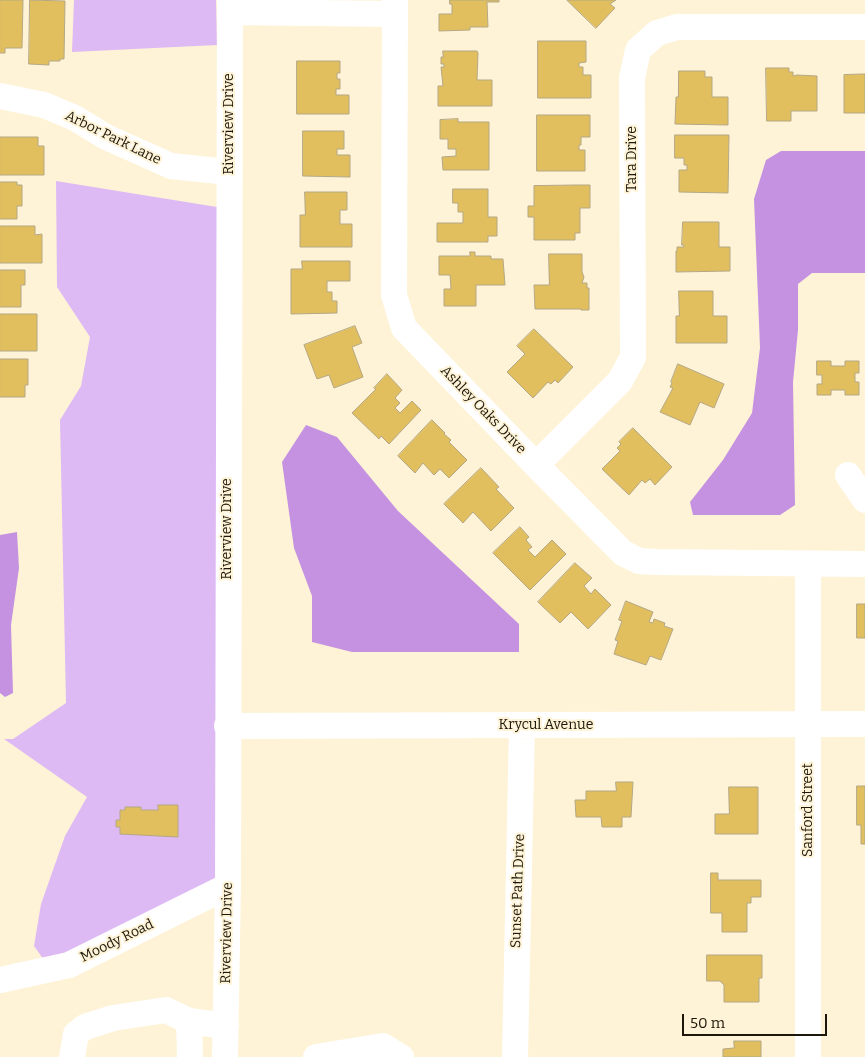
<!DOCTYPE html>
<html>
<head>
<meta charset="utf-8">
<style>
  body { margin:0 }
  #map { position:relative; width:865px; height:1057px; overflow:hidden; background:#fef3d6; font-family:Bitter,serif }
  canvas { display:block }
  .scale { position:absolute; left:682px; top:1014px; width:145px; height:22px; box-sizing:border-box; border:2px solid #1c170a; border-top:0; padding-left:6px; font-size:15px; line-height:18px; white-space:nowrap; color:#1c170a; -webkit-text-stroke:4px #fef3d6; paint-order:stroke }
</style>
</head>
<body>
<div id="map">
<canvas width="865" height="1057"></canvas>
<div class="scale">50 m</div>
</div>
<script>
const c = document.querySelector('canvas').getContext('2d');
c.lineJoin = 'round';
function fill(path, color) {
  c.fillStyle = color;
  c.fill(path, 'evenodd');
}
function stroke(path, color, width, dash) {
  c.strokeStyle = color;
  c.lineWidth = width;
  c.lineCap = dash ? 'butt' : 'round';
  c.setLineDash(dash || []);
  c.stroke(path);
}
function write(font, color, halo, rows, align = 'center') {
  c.font = font + ' Bitter,serif';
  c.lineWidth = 4;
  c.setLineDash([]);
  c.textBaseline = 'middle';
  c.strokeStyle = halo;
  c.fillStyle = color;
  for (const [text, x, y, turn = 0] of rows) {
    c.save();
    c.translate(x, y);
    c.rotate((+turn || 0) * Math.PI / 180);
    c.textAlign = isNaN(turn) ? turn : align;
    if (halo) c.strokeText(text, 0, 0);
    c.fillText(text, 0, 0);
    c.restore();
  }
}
fill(new Path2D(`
  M74,0H216L217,45L72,52Z
  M56,181L217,207L216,880L65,955L44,960L34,946L41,904L65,836L87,797L4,739H13L66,703L60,420L81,386L90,337L57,287Z`), '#debaf5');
fill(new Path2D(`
  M781,151H865V273H812L798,284V330L793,382L795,505L780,515H693L690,502L723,460L752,413L760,348L754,199L766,160Z
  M306,425L337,437L398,511L519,624V652H352L312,642V596L294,548L282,462Z
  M17,532L19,568L11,625L13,693L5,697L0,693V535Z`), '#c492e1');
const building = new Path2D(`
  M0,0H23L22,48H5V53H0Z
  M30,0L65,1L64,59H60V61H49V65L29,64Z
  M450,0H499V2H487L488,27H470V30L439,31V14H452V4H450Z
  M567,0H616L610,4L615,8L596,28Z
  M538,41H586V62L579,63V67H583V75H591V98H538Z
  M443,51H477L478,53L477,80H492V106H438V86H443L441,67H444V64H441V57H443Z
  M297,61H340V73H337V79H340V89H336V95H349V114H297Z
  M766,68H789V72H793V76L797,75L817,76V111H791V121H767Z
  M679,71H705V77H712V97H728V125L675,124L676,97H678Z
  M863,74H865V113H844V75Z
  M537,115H590V137H581V145H579V150H585V171H537Z
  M458,119V122H489V170H443L442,157L456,156V149H448V139H440V120Z
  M303,131H344V149H337V155H350V177L303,176Z
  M675,135H729L728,193L679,192V170H687V165H684V158H675Z
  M0,137H38V146H44V175H0Z
  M0,182H17V185H22V206H17V219H0Z
  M577,185H590V208H580V233H575V240H534V217H528V206H534V186Z
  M453,189H488V217H497V236H488V242H437V223H463V212H458V203H453Z
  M305,192H347V210H340V224H352V247H300V215H305Z
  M683,222H719V247H730V271L676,272V251H677V247H684V245H682Z
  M0,226H35V235L42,234V263H0Z
  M470,252H475V256H491V259H503L505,285H476V306H444V289H451L450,275H439V256H470Z
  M549,254H582V272L584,277L582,283H587V288H589V310H581V309H535L534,285H549Z
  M302,261H350V281H327V292H332V301H337V313L291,314V269H302Z
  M0,270H25V285H21V307H0Z
  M679,291H713V316H727V343H676V316H679Z
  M0,314H37V351H0Z
  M355,326L362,343L352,347L363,377L334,388L329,375L317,379L304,345Z
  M534,329L573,367L558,383L555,380L551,384L548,382L533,398L507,372L525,354L517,346Z
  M0,359H28V385H25V397H0Z
  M817,361H831V366H845V361H859V373H855V382H859V395H845V390H831V395H817V384H822V375H817Z
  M678,364L724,384L714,408L700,402L690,425L660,412L673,388L670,387L672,383L671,382Z
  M387,374L402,390L395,398L400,403L395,408L400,413L412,401L421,410L389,444L381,436L379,439L352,413L376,389L374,388Z
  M432,420L445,433L444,434L451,440L449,442L467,460L449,478L440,469L434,475L423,463L415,473L398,456Z
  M633,428L672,467L655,485L650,479L645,483L642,480L629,495L602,469L620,451L617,448L621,444L619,442Z
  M481,468L499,487L496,489L514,508L491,531L473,512L463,523L444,504Z
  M520,527L529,537L526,540L532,547L528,550L535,557L552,540L566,554L530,590L493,553Z
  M575,563L592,578L584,586L591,594L595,589L611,605L588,629L571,612L560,623L538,602Z
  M626,601L653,612L649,622L653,623L654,619L665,623L664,626L673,629L661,660L650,656L646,665L614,654L618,641L615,640L622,621L619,620Z
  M857,604H865V638H857Z
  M616,782H633L631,817H622V827H602L601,817H576L575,800H586V791H616Z
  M857,786H865V844H861V825H857Z
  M729,787H758V834H715V814H729Z
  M158,805H178V837L120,834V827H116V820H120V810H125V807H141V810H158Z
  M711,873H718V880H761V897H751V903H747V932H722V913H711Z
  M707,955H762V978H759V1002H724V985L720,981H707Z
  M734,1041H761V1057H723V1049L734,1048Z`);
fill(building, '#e2bf5e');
stroke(building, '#b4a785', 1);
stroke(new Path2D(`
  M395,0L394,295L404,328L536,465L623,553L639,561L655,562L865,564
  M230,12L395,14
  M0,96L44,105L75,118L106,137L171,166L228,172
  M536,465L620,381L633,357L632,78L638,50L657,33L677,27H865
  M848,475L865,500
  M808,564V1057
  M227,726L865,724
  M0,980L69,965L228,886
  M189,1021L190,1057
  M72,1057L76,1034L85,1027L113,1018L166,1010L189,1021L226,1026
  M225,1057L228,886L230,0
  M316,1057L383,1046L401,1057
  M515,1057L522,725`), '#fff', 26);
write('14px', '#1c170a', '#fef3d6', [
  ["Riverview Drive",229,124,-90],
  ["Arbor Park Lane",113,138,26],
  ["Tara Drive",632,159,-90],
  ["Ashley Oaks Drive",483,410,46],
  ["Riverview Drive",227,529,-90],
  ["Krycul Avenue",546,725],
  ["Sanford Street",808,810,-90],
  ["Sunset Path Drive",518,891,-88],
  ["Riverview Drive",227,933,-89],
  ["Moody Road",117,941,-26]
]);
</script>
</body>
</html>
